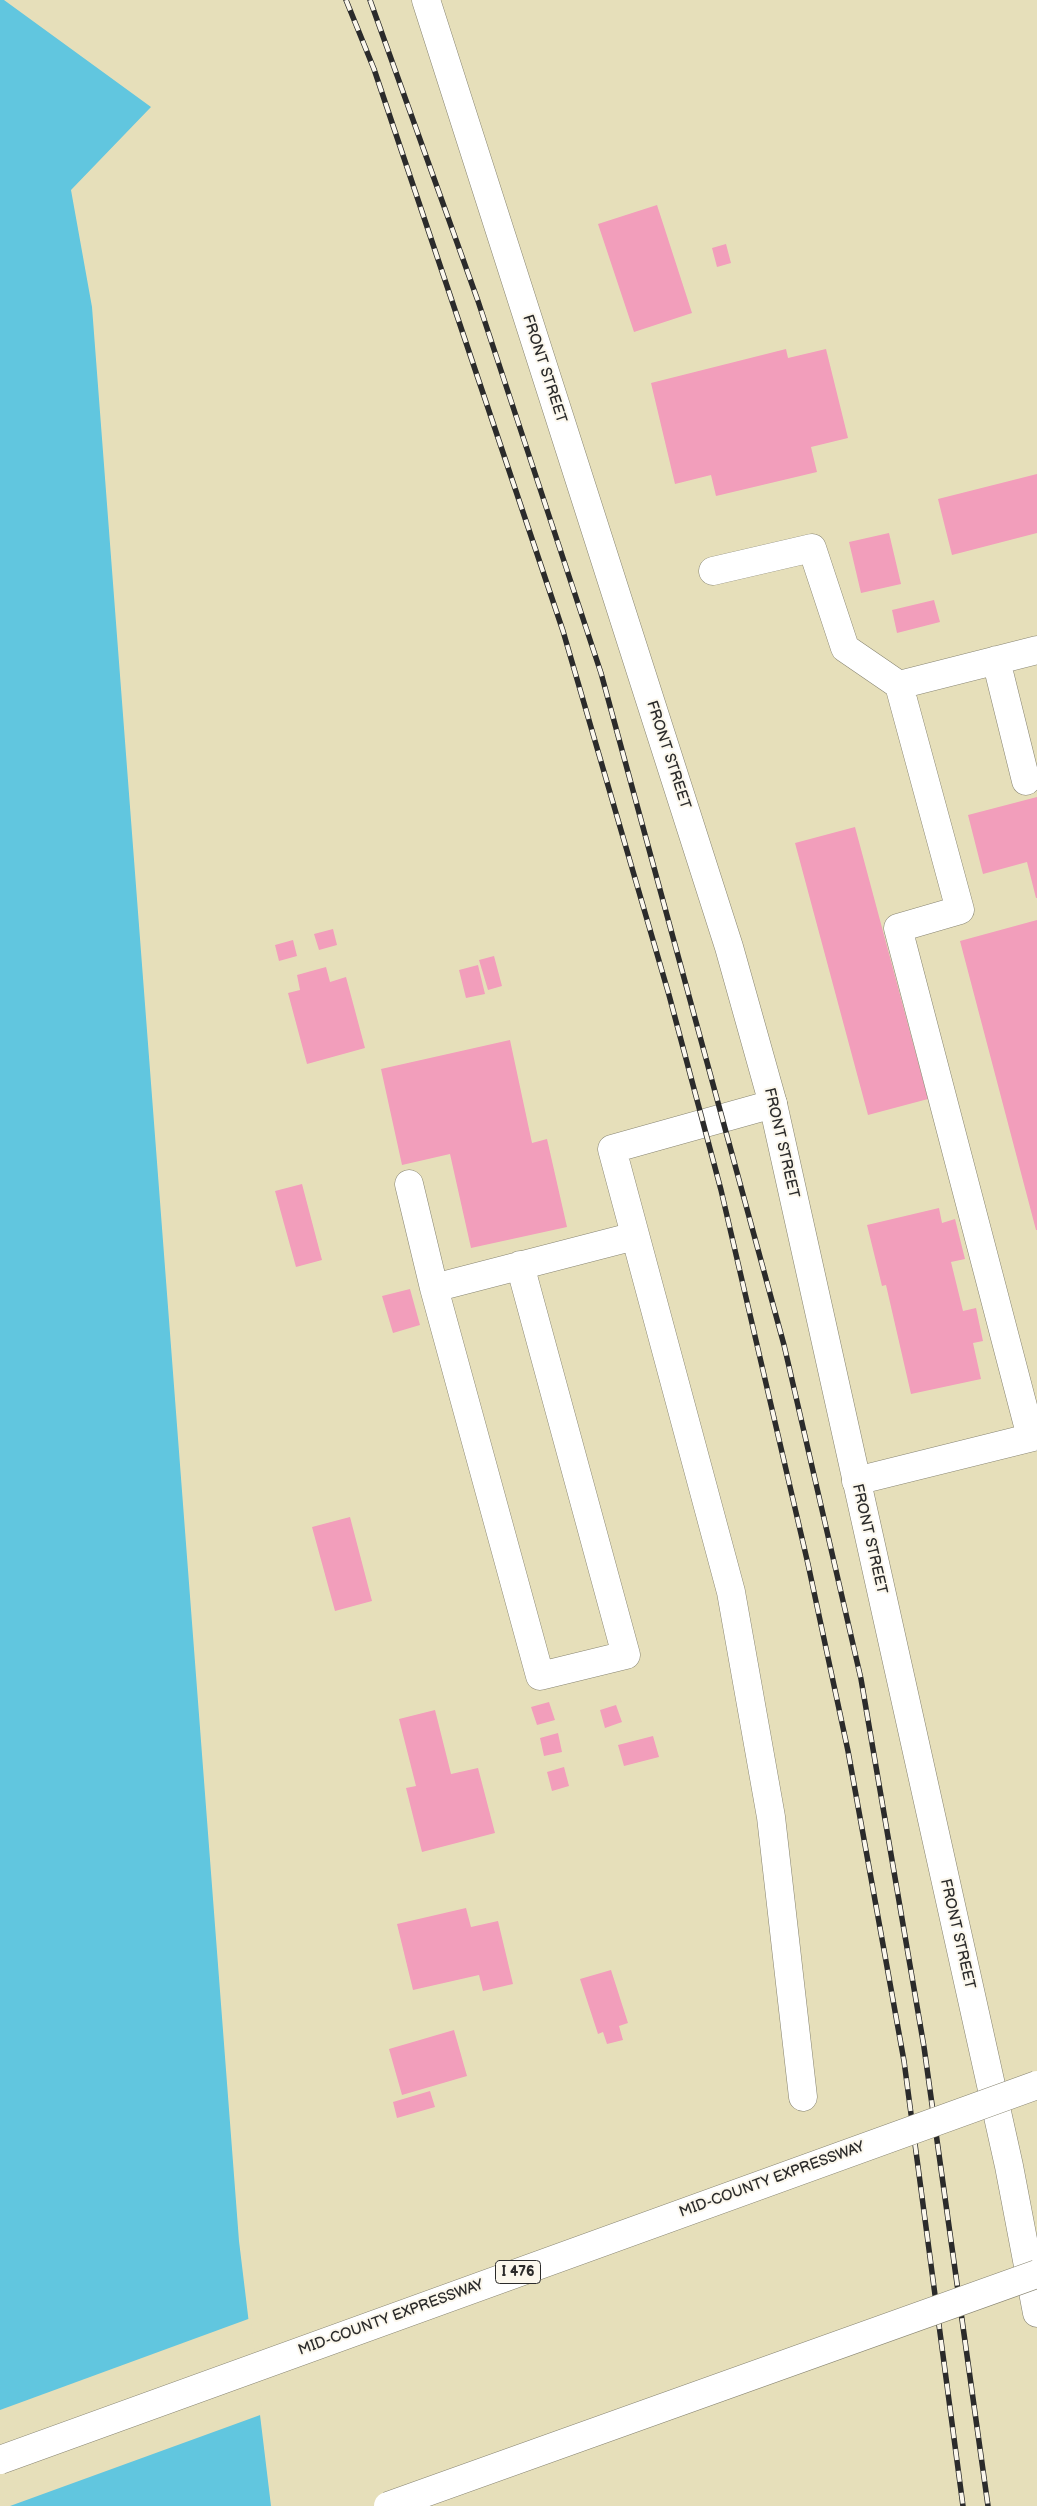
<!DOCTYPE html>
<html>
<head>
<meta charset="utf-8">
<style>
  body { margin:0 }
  canvas { display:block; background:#e6dfba }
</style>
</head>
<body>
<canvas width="1037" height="2506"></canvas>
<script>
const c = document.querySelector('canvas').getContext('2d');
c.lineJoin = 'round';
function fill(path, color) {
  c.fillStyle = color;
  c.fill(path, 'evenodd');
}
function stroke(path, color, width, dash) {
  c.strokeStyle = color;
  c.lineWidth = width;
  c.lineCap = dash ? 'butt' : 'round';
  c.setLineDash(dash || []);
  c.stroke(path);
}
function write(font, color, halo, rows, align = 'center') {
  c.font = font + ' "Balsamiq Sans",sans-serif';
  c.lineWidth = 4;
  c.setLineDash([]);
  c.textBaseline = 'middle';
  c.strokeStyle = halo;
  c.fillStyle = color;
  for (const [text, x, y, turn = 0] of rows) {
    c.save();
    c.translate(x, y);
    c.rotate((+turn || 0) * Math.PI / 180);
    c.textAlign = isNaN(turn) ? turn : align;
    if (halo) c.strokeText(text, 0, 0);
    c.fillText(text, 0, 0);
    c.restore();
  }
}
fill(new Path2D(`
  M0,0H4L151,107L71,190L92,307L239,2241L271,2506H0Z`), '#61c6df');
fill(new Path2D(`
  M251,2318L263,2414L10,2506H0V2410Z`), '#e6dfba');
fill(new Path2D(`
  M657,205L692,313L634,332L598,224Z
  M726,244L731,263L717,267L712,248Z
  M786,349L788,358L826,349L848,438L811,447L817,472L716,496L711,475L675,484L651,383Z
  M1037,474V533L952,555L938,499Z
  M889,533L901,584L861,593L849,542Z
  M934,600L940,622L897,633L892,610Z
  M1037,797V898H1036L1027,862L983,874L968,815Z
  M855,827L928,1099L868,1115L795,843Z
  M1037,920V1230H1036L960,941Z
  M333,929L337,945L319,950L314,934Z
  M293,940L297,956L279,961L275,945Z
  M494,956L502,986L488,990L479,960Z
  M478,965L485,994L466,998L459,970Z
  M326,967L330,982L346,977L365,1048L307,1064L288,993L300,990L297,975Z
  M510,1040L532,1143L547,1139L567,1227L471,1248L450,1154L402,1165L381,1069Z
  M302,1184L322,1260L296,1267L275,1191Z
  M939,1208L942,1223L955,1219L965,1259L951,1262L963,1311L976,1308L983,1341L973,1343L981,1379L911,1394L886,1285L882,1286L867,1225Z
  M410,1289L420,1325L393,1333L382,1296Z
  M350,1517L372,1601L335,1611L312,1527Z
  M549,1702L555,1720L537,1725L531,1707Z
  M616,1705L622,1722L605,1728L600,1710Z
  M435,1710L451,1774L478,1768L495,1833L422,1852L406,1788L416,1786L399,1719Z
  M558,1733L562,1752L544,1756L540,1738Z
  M653,1736L659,1757L624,1766L618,1745Z
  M564,1767L569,1786L552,1791L547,1772Z
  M466,1908L471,1927L498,1921L513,1984L483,1991L479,1975L413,1990L397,1924Z
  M611,1970L628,2023L619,2026L623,2040L607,2044L603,2032L598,2034L580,1979Z
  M454,2030L467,2076L402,2095L389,2049Z
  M430,2091L435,2107L397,2118L393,2102Z`), '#f29ebb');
const minor = new Path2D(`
  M713,571L812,548L845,648L899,685
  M996,660L1026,781
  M773,1104L612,1149L731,1592L771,1817L803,2097
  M409,1184L434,1288L635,1236
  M434,1288L540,1676L626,1655L520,1265
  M1031,1437L898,928L960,910L899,685L1037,650
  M856,1481L1037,1436`);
const major = new Path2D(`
  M426,0L729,947L773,1104L1009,2166L1037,2313`);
stroke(minor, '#888572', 29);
stroke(major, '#888572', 29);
stroke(minor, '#fff', 28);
stroke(major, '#fff', 28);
const rail = new Path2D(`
  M346,0L374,69L563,631L669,995L721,1190L808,1564L848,1751L871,1878L904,2061L963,2506
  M370,0L478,301L601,673L784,1345L861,1679L924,2047L988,2506`);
stroke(rail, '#2b2b2b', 5.5);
stroke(rail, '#fbf7ec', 4, [11]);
const highwayBridge = new Path2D(`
  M0,2460L1037,2085
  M388,2506L1037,2274`);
stroke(highwayBridge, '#888572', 29, []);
stroke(highwayBridge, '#fff', 28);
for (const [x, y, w] of [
  [518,2272,45]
]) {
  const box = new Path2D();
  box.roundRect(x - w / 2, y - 11.5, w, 23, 4);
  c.fillStyle = '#fbf7ec';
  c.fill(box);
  stroke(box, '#2b2b2b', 1);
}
write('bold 14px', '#2b2b2b', null, [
  ["I 476",518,2272]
]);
write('15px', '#2b2b2b', '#fbf7ec', [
  ["FRONT STREET",544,369,72],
  ["FRONT STREET",668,755,72],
  ["FRONT STREET",781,1143,77],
  ["FRONT STREET",869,1539,77],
  ["FRONT STREET",957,1934,77],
  ["MID-COUNTY EXPRESSWAY",772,2180,-20],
  ["MID-COUNTY EXPRESSWAY",391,2318,-20]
]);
</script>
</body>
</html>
